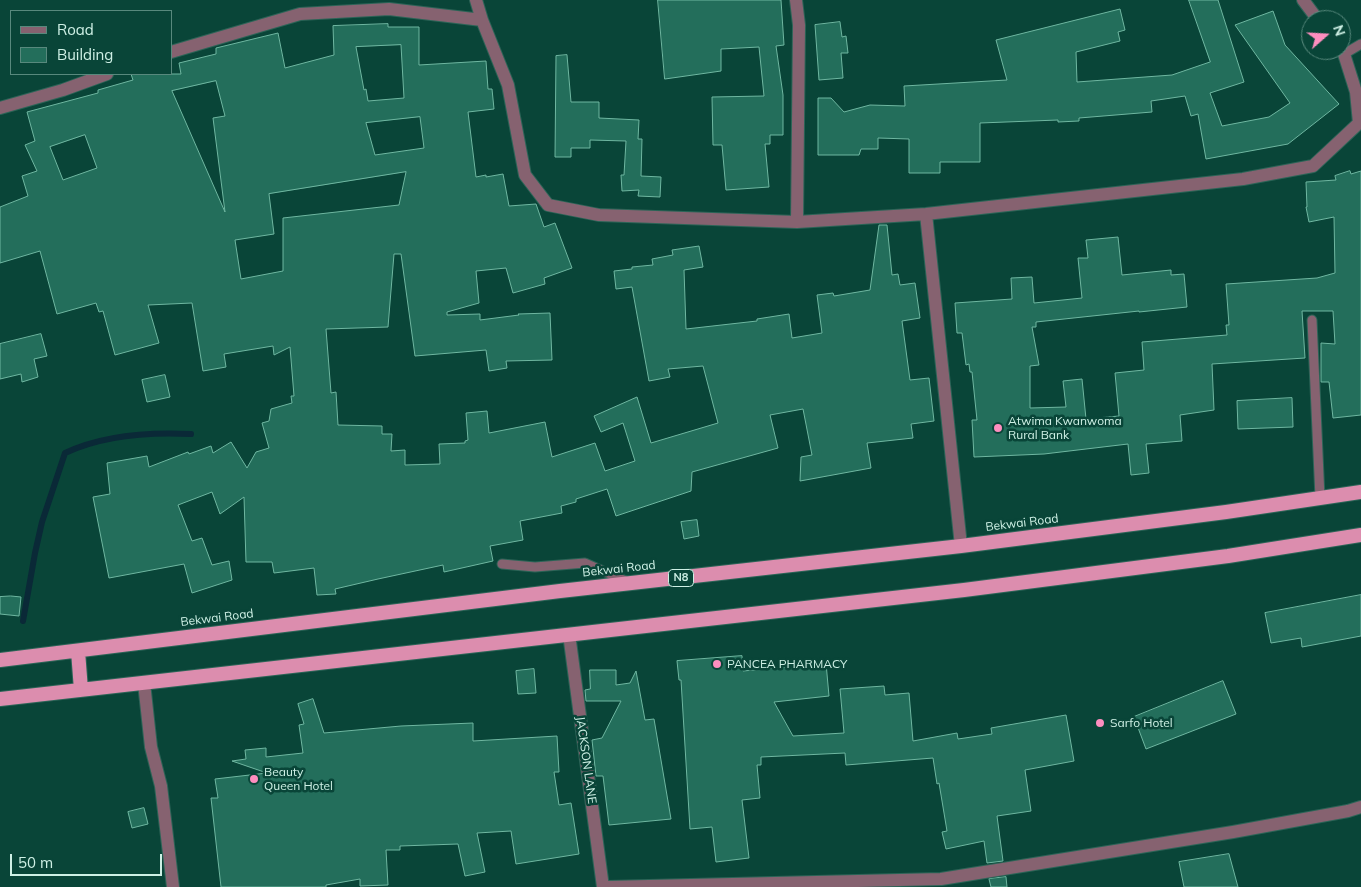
<!DOCTYPE html>
<html>
<head>
<meta charset="utf-8">
<style>
  body { margin:0 }
  #map { position:relative; width:1361px; height:887px; overflow:hidden; background:#094538; font-family:Mulish,sans-serif }
  canvas { display:block }
  .legend { position:absolute; left:10px; top:10px; width:162px; height:65px; box-sizing:border-box; background:#094538; border:1px solid #58897d; margin:0; padding:6px 9px; list-style:none; font-size:15px; color:#cef0e5 }
  .legend li { display:flex; align-items:center; gap:10px; height:25px }
  .legend b { width:25px; border:1px solid #58897d }
  .north { position:absolute; left:1301px; top:10px; width:50px; height:50px; box-sizing:border-box; background:#094538; border:1px solid #58897d; border-radius:50%; rotate:71deg; font-size:14px; font-weight:700; line-height:20px; text-align:center; color:#cef0e5 }
  .north::after { content:''; display:block; margin:auto; width:18px; height:22px; background:#fd8ebf; clip-path:polygon(50% 0,100% 100%,50% 72%,0 100%) }
  .scale { position:absolute; left:10px; top:854px; width:152px; height:22px; box-sizing:border-box; border:2px solid #cef0e5; border-top:0; padding-left:6px; font-size:15px; line-height:18px; white-space:nowrap; color:#cef0e5; -webkit-text-stroke:4px #094538; paint-order:stroke }
</style>
</head>
<body>
<div id="map">
<canvas width="1361" height="887"></canvas>
<ul class="legend">
<li><b style="height:6px;background:#866270"></b>Road</li>
<li><b style="height:14px;background:#236e5b"></b>Building</li>
</ul>
<div class="north">N</div>
<div class="scale">50 m</div>
</div>
<script>
const c = document.querySelector('canvas').getContext('2d');
c.lineJoin = 'round';
function stroke(path, color, width, dash) {
  c.strokeStyle = color;
  c.lineWidth = width;
  c.lineCap = dash ? 'butt' : 'round';
  c.setLineDash(dash || []);
  c.stroke(path);
}
function fill(path, color) {
  c.fillStyle = color;
  c.fill(path, 'evenodd');
}
function write(font, color, halo, rows, align = 'center') {
  c.font = font + ' Mulish,sans-serif';
  c.lineWidth = 5;
  c.setLineDash([]);
  c.textBaseline = 'middle';
  c.strokeStyle = halo;
  c.fillStyle = color;
  for (const [text, x, y, turn = 0] of rows) {
    c.save();
    c.translate(x, y);
    c.rotate((+turn || 0) * Math.PI / 180);
    c.textAlign = isNaN(turn) ? turn : align;
    if (halo) c.strokeText(text, 0, 0);
    c.fillText(text, 0, 0);
    c.restore();
  }
}
stroke(new Path2D(`
  M23,621L35,553L42,522L65,453C103,435 150,432 191,434`), '#0a2937', 6);
const building = new Path2D(`
  M658,0H781L784,45L776,46L783,95V135H770V144H765L769,187L726,190L722,145H713L712,97L764,96L759,47L721,49V71L665,79Z
  M1189,0H1218L1244,82L1210,93L1222,126L1269,117L1290,103L1235,25L1273,11L1285,45L1339,104L1288,144L1206,159L1198,114L1191,116L1185,96L1151,101L1152,112L1079,118V121L1058,122V120L980,123V162H940V173H909V139L878,138V149H861L859,155H818V98H831L844,112L870,105L905,106L904,86L1007,80L996,40L1120,9L1125,30L1118,32L1120,41L1076,52L1077,82L1172,75L1210,62Z
  M840,22L842,37L846,36L848,53H841L843,78L819,80L815,25Z
  M388,24V27H419V65L486,61L488,89H492L494,109L468,112L476,177L486,175V177L503,174L509,206L536,204L544,227L555,223L572,268L544,278L545,284L513,293L506,268L476,271L479,303L447,312V315L480,314V320L519,315L518,314L550,313L552,360L506,361L507,368L489,371L486,350L415,356L401,254H394L388,327L326,329L331,393L336,392L338,425L382,426V434H392L391,451L405,450V465L440,464L439,444L465,443V441L468,440L466,413L487,411L489,433L545,422L552,457L595,443L605,471L635,461L623,423L601,432L594,416L637,397L651,443L718,423L703,366L668,369L670,377L649,381L632,287L616,289L614,271L632,269V267L653,265L652,259L673,255L672,250L699,246L703,267L684,270L686,329L757,321V319L789,314L792,338L822,333L817,295L833,293L834,296L870,290L879,225H887L892,275L898,274L900,285L915,283L920,318L902,321L910,380L929,378L934,421L911,424L913,438L867,443L871,468L800,481L801,457L812,455L803,409L770,415L778,448L692,472L691,491L616,516L607,489L576,499V502L561,506L562,513L520,521L523,540L490,546L493,561L444,572L443,565L378,579L335,589L336,594L317,595L314,568L274,573L272,562H246L244,497L220,514L212,492L178,505L192,541L202,538L212,565L229,561L232,580L192,593L184,564L109,578L93,497L110,494L107,463L147,456L149,467L188,452L189,454L211,446L213,453L231,442L247,468L256,452L269,448L262,423L269,421L271,409L292,403L291,396H294L290,347L274,355L273,346L224,354L226,367L203,371L192,303L148,305L159,343L115,355L103,311L99,312L96,303L57,314L40,251L0,263V207L28,196L22,176L37,171L25,145L35,141L27,112L98,93V90L133,80L131,74H181L179,63L216,54V48L278,33L285,68L334,55L333,26ZM401,45L404,98L368,101L366,89L364,90L356,47ZM216,81L225,116L213,118L225,212L172,91ZM420,117L424,148L375,155L366,123ZM85,135L97,168L63,180L50,147ZM406,172L399,205L283,218V271L241,279L235,240L274,234L269,194Z
  M567,55L571,102H599V118L639,120L638,139H642L641,176L661,177L660,197L638,196L639,190L622,191L621,175H624L626,141L590,140V148H571V157H555L556,56Z
  M1350,171L1351,174L1361,171V415L1333,418L1329,382H1321V343L1335,344L1333,311H1302L1305,358L1212,364L1214,410L1180,415L1182,441L1146,444L1149,473L1131,475L1128,444L1044,454L974,457L972,420H977L972,372H970L969,364L966,365L962,333H957L955,303L1012,299L1011,278L1032,277L1034,303L1082,298L1078,258H1088L1086,240L1118,237L1122,275L1171,270V275L1184,274L1187,307L1139,312V311L1036,322V327H1032L1039,365L1030,366V408L1066,407L1063,381L1082,379L1086,419L1119,416L1115,373L1144,370L1142,342L1227,335L1226,325H1229L1226,284L1317,278L1335,273L1334,217L1309,222L1306,207H1307L1306,182L1336,180L1335,176Z
  M41,334L47,356L34,359L38,377L22,382L21,374L0,379V344Z
  M165,375L170,397L147,402L142,380Z
  M1292,398L1293,427L1238,429L1237,401Z
  M697,520L699,536L684,539L681,522Z
  M1361,595V636L1302,647L1301,638L1271,643L1265,613Z
  M11,596L21,597L19,616L0,614V597Z
  M742,656L743,671L826,663L829,696L774,702L793,736L844,733L840,689L884,686L885,695L909,693L913,741L957,733L958,739L992,734L991,728L1066,715L1074,761L1025,770L1031,811L997,816L1003,861L987,863L984,841L946,849L942,832L947,831L939,783L937,784L933,758L846,765L845,753L761,757V765H757L760,798L742,800L749,858L716,862L712,827L690,829L681,680H679L677,661Z
  M534,669L536,693L518,694L516,671Z
  M590,670H616V685L630,683L636,671L645,720L654,719L671,819L609,825L603,776H596L592,740L602,738L621,701H586L585,690L590,689Z
  M1223,681L1236,714L1146,749L1134,717Z
  M313,699L324,733L401,726L473,723V741L557,736L559,772H554L559,805L571,803L579,854L516,864L511,831L477,833L485,872L465,876L458,844L400,846V850H386L388,885L360,886V879L326,885V887H221L211,798H218L215,779L267,773L232,761L246,759L245,750L266,748V757L303,753L299,725L304,724L298,704Z
  M144,808L148,824L132,828L128,812Z
  M1229,854L1238,887H1184L1179,862Z
  M1006,877L1007,887H991L989,879Z`);
fill(building, '#236e5b');
stroke(building, '#6fb7a1', 1);
const service = new Path2D(`
  M1344,54L1361,44
  M1312,320L1320,498
  M502,564L535,567L585,563L628,582`);
const minor = new Path2D(`
  M476,0L482,20L508,85L525,175L548,205L599,215L797,222L926,214L1243,179L1313,166L1359,123L1356,92L1344,54L1341,49
  M796,0L799,25L797,222
  M1303,0L1318,20
  M171,52L300,14L389,9L482,20
  M0,108L63,90L107,74
  M926,214L961,546
  M569,634L603,887
  M144,683L151,747L161,786L173,887
  M607,887L941,879L1233,832L1348,811L1361,807`);
const trunk = new Path2D(`
  M78,651L81,690
  M0,660L560,591L961,546L1226,512L1361,492
  M0,699L964,590L1228,556L1361,535`);
stroke(service, '#2c6457', 11);
stroke(minor, '#2c6457', 14);
stroke(trunk, '#2c6457', 16);
stroke(service, '#866270', 9);
stroke(minor, '#866270', 12);
stroke(trunk, '#dc8dae', 14);
for (const [x, y, r, color] of [
  [998,428,5,"#fd8ebf"],
  [717,664,5,"#fd8ebf"],
  [1100,723,5,"#fd8ebf"],
  [254,779,5,"#fd8ebf"]
]) {
  const dot = new Path2D();
  dot.arc(x, y, r, 0, 2 * Math.PI);
  c.fillStyle = color;
  c.fill(dot);
  stroke(dot, '#094538', 2);
}
for (const [x, y, w] of [
  [681,578,25]
]) {
  const box = new Path2D();
  box.roundRect(x - w / 2, y - 8.5, w, 17, 4);
  c.fillStyle = '#094538';
  c.fill(box);
  stroke(box, '#cef0e5', 1);
}
write('bold 11px', '#cef0e5', null, [
  ["N8",681,578]
]);
write('12px', '#cef0e5', '#094538', [
  ["Atwima Kwanwoma",1008,421],
  ["Rural Bank",1008,435],
  ["PANCEA PHARMACY",727,664],
  ["Sarfo Hotel",1110,723],
  ["Beauty",264,772],
  ["Queen Hotel",264,786]
], 'left');
write('12px', '#cef0e5', '#094538', [
  ["Bekwai Road",1022,523,-7],
  ["Bekwai Road",619,569,-6],
  ["Bekwai Road",217,618,-7],
  ["JACKSON LANE",586,760,82]
]);
</script>
</body>
</html>
